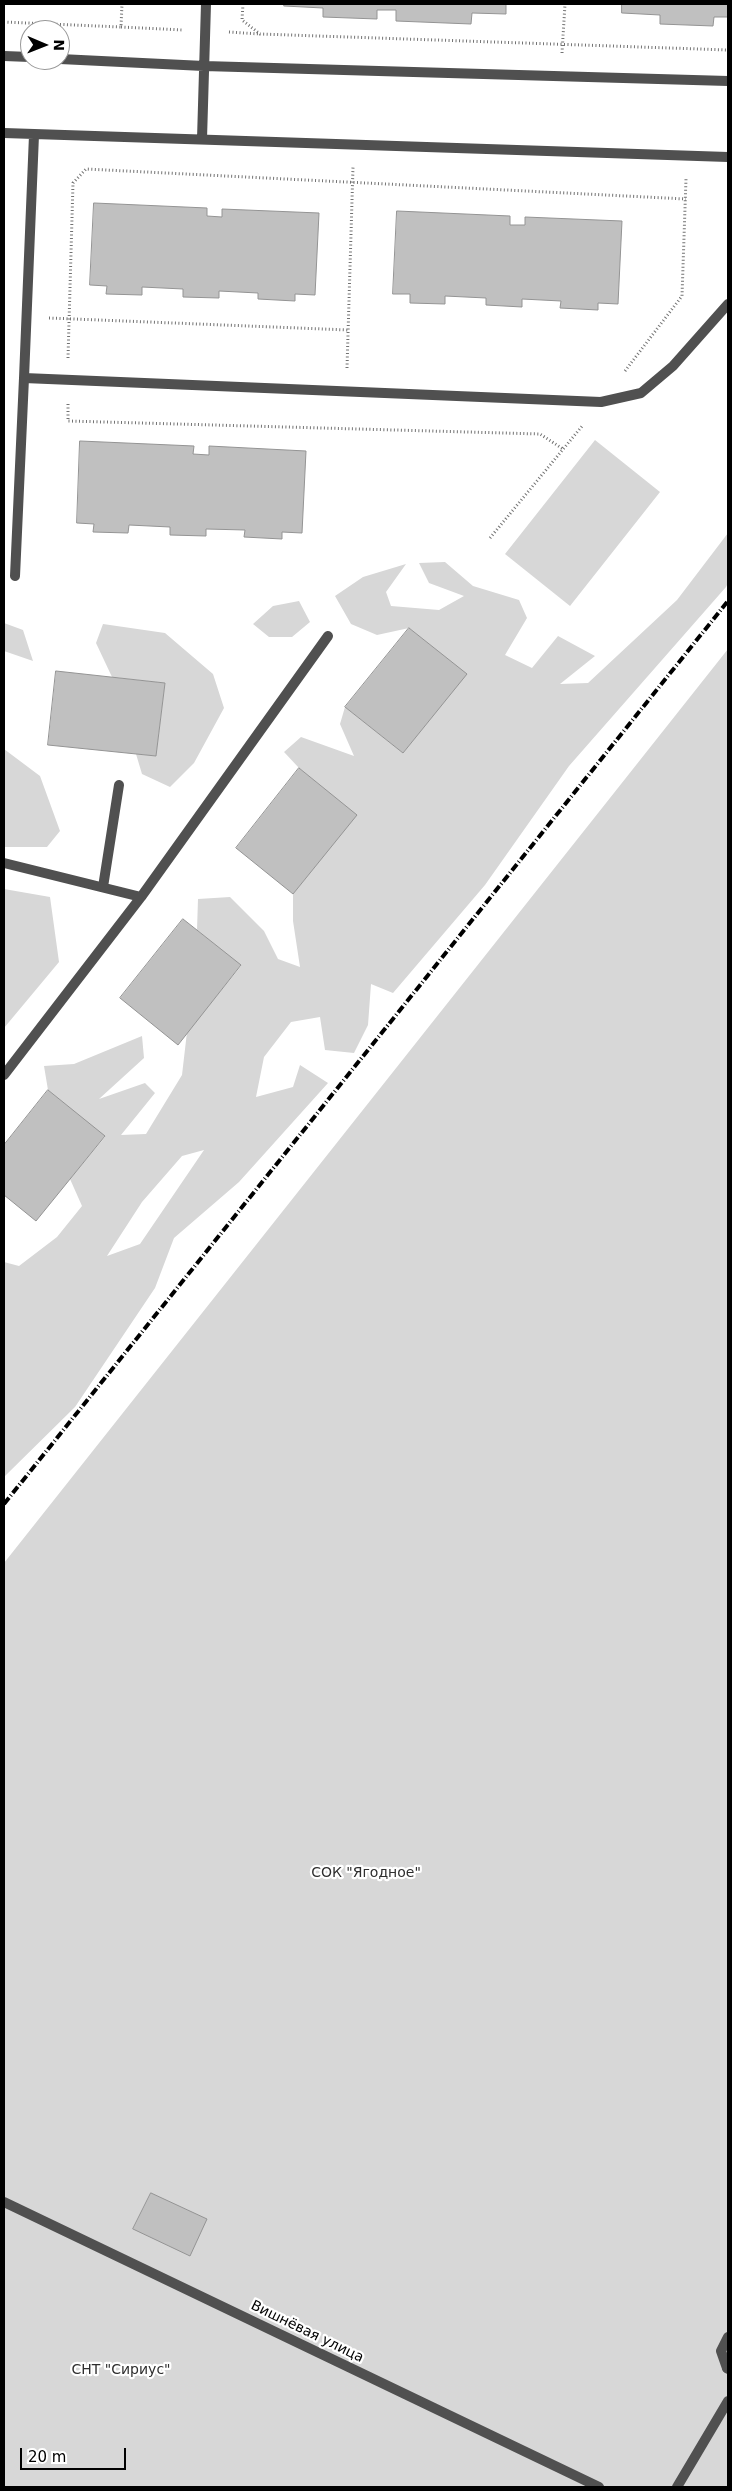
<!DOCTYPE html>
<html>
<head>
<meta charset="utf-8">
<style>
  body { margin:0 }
  #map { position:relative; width:732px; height:2491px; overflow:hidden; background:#fff; font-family:"DejaVu Sans",sans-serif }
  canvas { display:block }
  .frame { position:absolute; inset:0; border:5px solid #000; pointer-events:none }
  .north { position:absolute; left:20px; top:20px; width:50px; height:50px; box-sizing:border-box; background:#fff; border:1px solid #999; border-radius:50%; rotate:91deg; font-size:14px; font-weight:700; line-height:20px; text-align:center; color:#000 }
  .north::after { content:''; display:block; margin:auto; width:18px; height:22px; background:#000; clip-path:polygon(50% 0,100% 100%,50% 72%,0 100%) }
  .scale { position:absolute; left:20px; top:2448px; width:106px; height:22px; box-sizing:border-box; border:2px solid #000; border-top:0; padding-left:6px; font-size:15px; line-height:18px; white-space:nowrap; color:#000; -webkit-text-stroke:4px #fff; paint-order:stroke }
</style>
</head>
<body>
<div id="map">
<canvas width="732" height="2491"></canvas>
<div class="frame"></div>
<div class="north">N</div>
<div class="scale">20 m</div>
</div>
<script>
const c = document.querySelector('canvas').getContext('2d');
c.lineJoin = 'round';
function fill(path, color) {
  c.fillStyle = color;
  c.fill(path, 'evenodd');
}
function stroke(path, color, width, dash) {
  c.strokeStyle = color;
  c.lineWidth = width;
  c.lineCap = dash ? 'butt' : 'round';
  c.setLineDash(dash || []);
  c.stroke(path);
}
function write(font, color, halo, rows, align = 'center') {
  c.font = font + ' "DejaVu Sans",sans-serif';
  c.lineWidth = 4.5;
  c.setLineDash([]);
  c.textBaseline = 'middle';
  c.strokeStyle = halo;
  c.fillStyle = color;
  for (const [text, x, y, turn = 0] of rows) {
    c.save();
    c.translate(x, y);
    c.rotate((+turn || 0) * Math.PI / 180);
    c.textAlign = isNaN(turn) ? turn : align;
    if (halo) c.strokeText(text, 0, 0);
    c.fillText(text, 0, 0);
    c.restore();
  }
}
fill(new Path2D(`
  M595,440L660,492L570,606L505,554Z
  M728,533V583L726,587L569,766L485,885L393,993L371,984L368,1025L354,1053L325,1050L320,1017L291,1022L264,1057L256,1097L293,1087L300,1065L328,1083L239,1182L174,1238L155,1288L75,1407L4,1477V1262L19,1266L57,1237L82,1206L70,1179L105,1137L48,1090L44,1066L74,1064L142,1036L144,1058L99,1099L145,1083L155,1093L121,1135L146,1134L182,1075L187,1032L241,966L197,930L198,899L230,897L264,931L278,959L300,967L293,921V894L356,815L299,768L284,752L301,737L354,756L340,724L345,707L403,753L466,674L409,628L377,635L351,624L335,596L363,577L406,564L386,592L391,606L439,610L464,596L429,583L419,563L445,562L473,586L519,600L527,618L505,655L532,668L558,636L595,656L560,684L588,683L677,600ZM204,1150L140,1244L107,1256L142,1202L182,1156Z
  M299,601L310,622L292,637H269L253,624L273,606Z
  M4,623L23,630L33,661L4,651Z
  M103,624L165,633L213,674L224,708L194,763L170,787L142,774L136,754L156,756L165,683L112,677L96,643Z
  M728,649V2487H4V1563Z
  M4,749L40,776L60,831L47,847H4Z
  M4,889L50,897L59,962L4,1028Z`), '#d7d7d7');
const building = new Path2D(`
  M285,4H506V14L472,13L471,24L396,21V10H377V19L323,17V8L284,6Z
  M622,4H728V17H714L713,26L660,24V15L622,13Z
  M94,203L207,208V216L222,217V209L319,213L315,295L295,294V301L258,299V293L219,291V298L183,297V289L142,287V295L106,294L107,286L90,285Z
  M397,211L510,216V225H525V217L622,221L618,304L598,303V310L560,308L561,301L522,299V307L486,305V298L445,296V304L410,303V294H393Z
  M80,441L194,446L193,454L209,455V446L306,451L302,533L282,532V539L244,537L245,530L206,529V536L170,535V527L129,525L128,533L93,532L94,524L77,523Z
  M409,628L467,674L403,753L345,707Z
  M56,671L165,683L156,756L48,745Z
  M299,768L357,815L293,894L236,848Z
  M183,919L241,965L178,1045L120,998Z
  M48,1090L105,1136L36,1221L4,1195V1145Z
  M151,2193L207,2219L190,2256L133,2229Z`);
fill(building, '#c0c0c0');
stroke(building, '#949494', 1);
stroke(new Path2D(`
  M243,4L242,20L260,34L728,50
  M4,22L121,27L122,4
  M121,27L183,30
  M229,32L260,34
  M562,53L565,4
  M49,318L348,330
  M68,358L73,183L86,169L686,199
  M347,368L353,167
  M625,371L682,296L686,179
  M68,404V421L540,434L563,449
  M490,538L583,425`), '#727272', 3, [1, 2.5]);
stroke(new Path2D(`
  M4,56L30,57
  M60,59L204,66L728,81
  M4,133L728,157
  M34,135L24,378L601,402L641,393L673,366L728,304
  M202,139L206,4
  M15,576L24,378
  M4,863L141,897
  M103,887L119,785
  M4,1075L141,897L328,636
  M727,2368L721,2351L728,2337`), '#505050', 10);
stroke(new Path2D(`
  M4,2202L599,2487
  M727,2368L728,2369
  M677,2487L728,2401`), '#505050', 10);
stroke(new Path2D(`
  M4,1504L728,601`), '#000', 4, [8, 2.5, 1, 2.5]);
write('14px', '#2e2e2e', '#fff', [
  ["СОК \"Ягодное\"",366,1873],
  ["СНТ \"Сириус\"",121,2370]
]);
write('14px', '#000', '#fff', [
  ["Вишнёвая улица",307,2332,26]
]);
</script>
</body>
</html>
